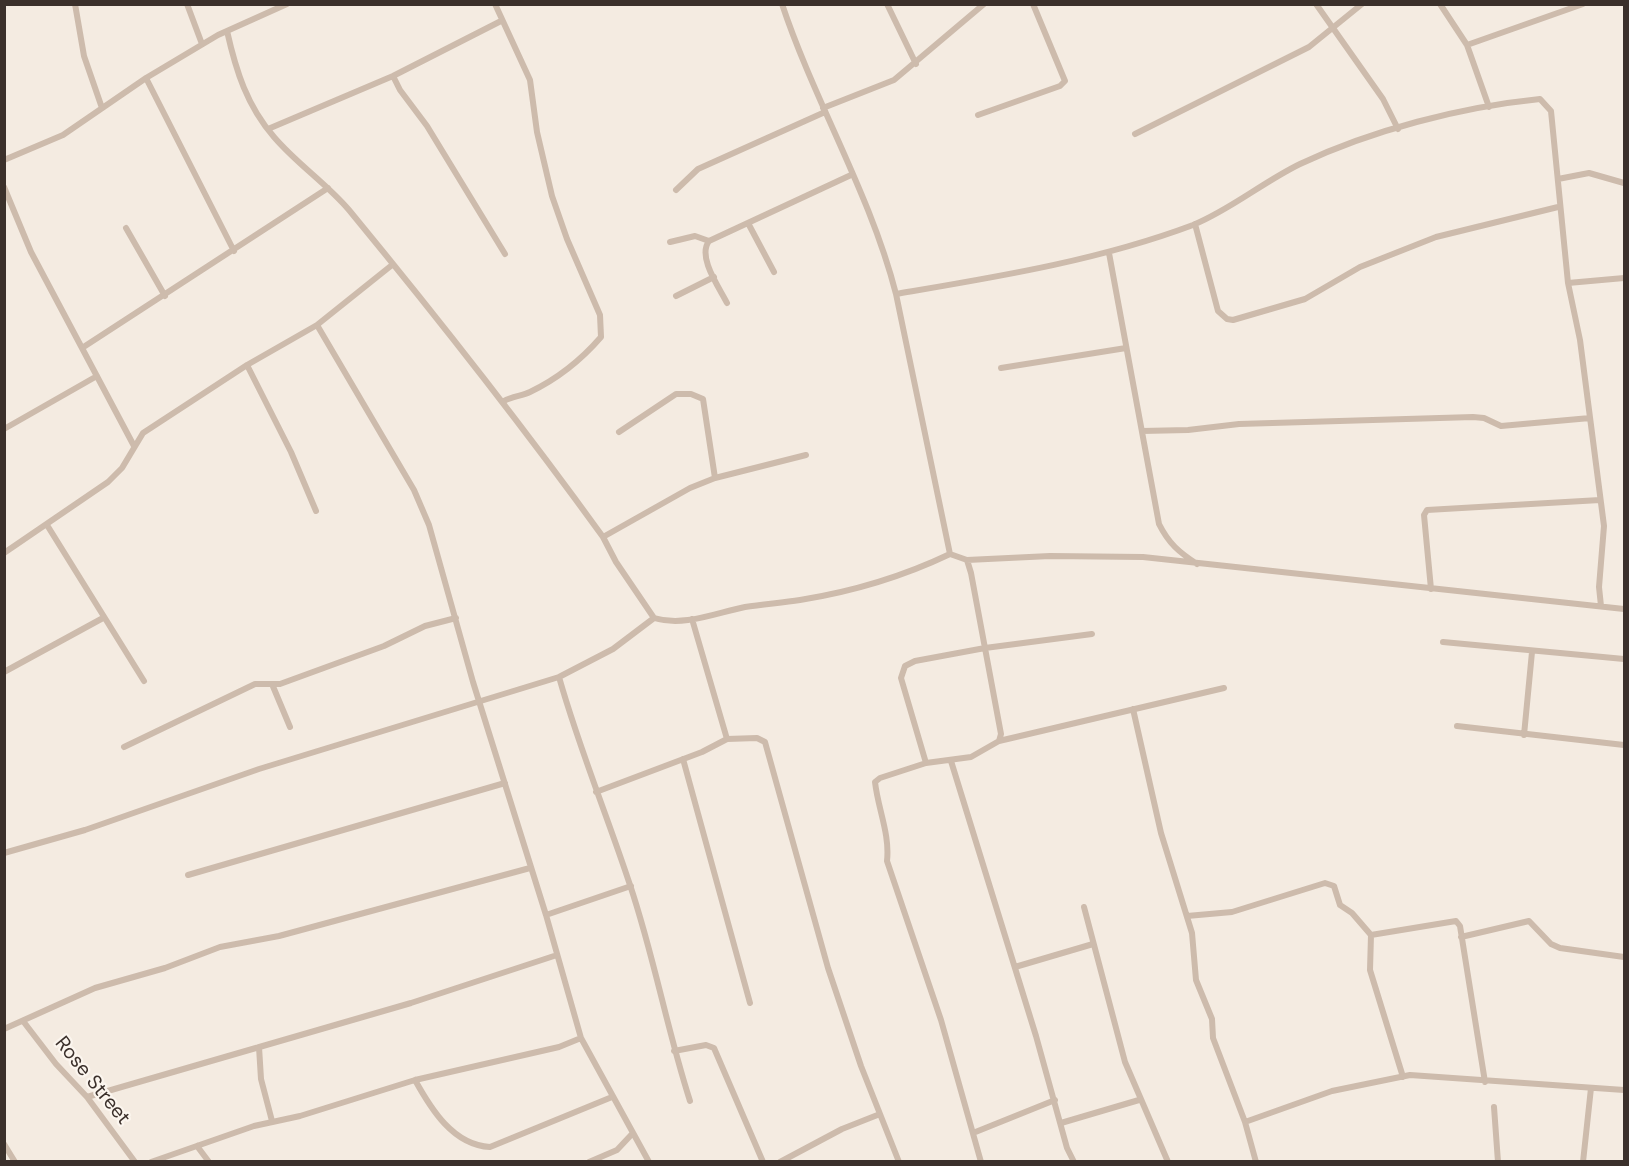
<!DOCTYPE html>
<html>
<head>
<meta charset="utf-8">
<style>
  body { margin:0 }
  #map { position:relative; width:1629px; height:1166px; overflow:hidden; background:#f4ebe1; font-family:"DM Sans",sans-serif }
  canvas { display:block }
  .frame { position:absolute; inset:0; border:6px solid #3b302b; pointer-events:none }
</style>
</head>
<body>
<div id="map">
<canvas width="1629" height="1166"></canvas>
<div class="frame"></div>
</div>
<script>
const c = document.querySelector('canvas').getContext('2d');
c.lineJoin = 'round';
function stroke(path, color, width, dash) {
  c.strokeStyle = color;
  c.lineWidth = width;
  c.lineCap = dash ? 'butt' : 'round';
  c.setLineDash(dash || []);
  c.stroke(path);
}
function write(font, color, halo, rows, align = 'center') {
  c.font = font + ' "DM Sans",sans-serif';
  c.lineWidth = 4.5;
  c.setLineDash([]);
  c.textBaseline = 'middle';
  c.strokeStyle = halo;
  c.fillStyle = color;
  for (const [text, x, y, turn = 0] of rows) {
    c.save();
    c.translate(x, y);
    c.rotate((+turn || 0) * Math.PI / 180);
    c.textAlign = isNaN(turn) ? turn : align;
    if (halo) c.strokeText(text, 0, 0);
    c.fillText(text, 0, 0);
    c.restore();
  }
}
stroke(new Path2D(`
  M75,4L84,56L102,108
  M187,4L202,44
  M495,4L530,80L537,132L552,196L567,239L600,315L601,337C582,359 557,379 530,392C522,396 512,396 504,401
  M782,4C815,103 870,193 896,294C996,277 1097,261 1193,225C1230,210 1263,182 1300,164C1372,130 1461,107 1540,99L1551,111L1568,283L1580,340L1604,526L1599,587L1601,606
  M887,4L916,64
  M1316,4L1383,99L1398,129
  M1440,4L1467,45L1489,107
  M227,31C236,71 247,106 274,137C297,164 326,183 349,210C437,317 522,425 603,537
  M1467,45L1583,4
  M393,76L400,90L427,126L505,254
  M146,78L234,251
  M823,108L894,80L984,4
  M978,115L1060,86L1065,81L1033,4
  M268,129L393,76L501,21
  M1135,134L1309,47L1362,4
  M4,160L63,135L146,78L218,35L287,4
  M1558,179L1589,173L1624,183
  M4,187L31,252L134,446
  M676,190L698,169L825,112
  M748,223L774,272
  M1195,224L1218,311L1227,319L1233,320L1305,299L1360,267L1436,237L1558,207
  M126,228L165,296
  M670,242L695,236L709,241
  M1109,253L1159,524C1169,544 1179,552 1197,564
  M1568,283L1624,278
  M896,294L950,554L967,560L971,573L1001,734L999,741
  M676,296L714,277
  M727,303C719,287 697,257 709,241L851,175
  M317,325L414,490L429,525L473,682L546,915L581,1038L649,1162
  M82,348L328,188
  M247,365L291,452L316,511
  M1001,368L1126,348
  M4,429L97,376
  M1142,431L1188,430L1239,424L1473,417L1484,418L1501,426L1590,418
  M619,432L676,394H691L703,399L715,478
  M806,455L715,478L690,488L603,537L616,562L654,618C684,627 715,613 745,607C763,604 781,603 800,600C850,592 904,576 950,554
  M47,525L144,681
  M4,553L108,482L122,468L143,433L247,365L317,325L392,265
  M967,560L1050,556L1143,557L1624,609
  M1431,589L1424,515L1427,510L1600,500
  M692,619L727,739
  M1092,634L985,648L915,661L905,666L901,678L926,763L971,757L999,741L1224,688
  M1443,642L1624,659
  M4,672L103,618
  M559,677C579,748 607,815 630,885C654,956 667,1030 690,1101
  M272,684L290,727
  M1133,709L1161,833L1192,933L1196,980L1212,1019L1213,1038L1245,1122L1256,1162
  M1457,726L1624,745
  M1524,735L1532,652
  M124,747L255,684H280L384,646L425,626L456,618
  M683,759L750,1003
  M951,761L1036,1036L1067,1148L1074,1162
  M926,763L880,778L875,782C878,809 890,834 887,861L941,1020L981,1162
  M596,792L702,752L727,739L757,738L765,742L828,968L861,1066L899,1162
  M4,853L85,830L259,769L559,677L613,649L654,618
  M188,875L505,783
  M1084,907L1125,1062L1168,1162
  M546,915L631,886
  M1187,916L1232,912L1325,883L1334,886L1340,905L1352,913L1371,935L1456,921L1460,926L1485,1082
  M1371,935L1370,970L1403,1077
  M1461,937L1529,921L1551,944L1560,948L1624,957
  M1015,967L1093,944
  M23,1021L56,1064L87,1097L135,1162
  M4,1029L95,988L165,968L220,947L279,936L530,868
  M259,1047L261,1079L272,1121
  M674,1051L706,1045L714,1048L763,1162
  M415,1080C431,1109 453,1145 490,1147L612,1097
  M87,1097L411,1003L557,955
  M1494,1107L1498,1162
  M1245,1122L1332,1091L1410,1075L1624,1090
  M1061,1123L1139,1100
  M973,1133L1055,1100
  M4,1144L15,1162
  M197,1146L209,1162
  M151,1162L254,1126L300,1116L415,1080L559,1047L581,1038
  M589,1162L617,1150L632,1134
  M780,1162L842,1129L880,1114
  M1583,1162L1591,1088`), '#cdbbac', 6);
write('20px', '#3b302b', '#fbf5ee', [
  ["Rose Street",92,1081,51]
]);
</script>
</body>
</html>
